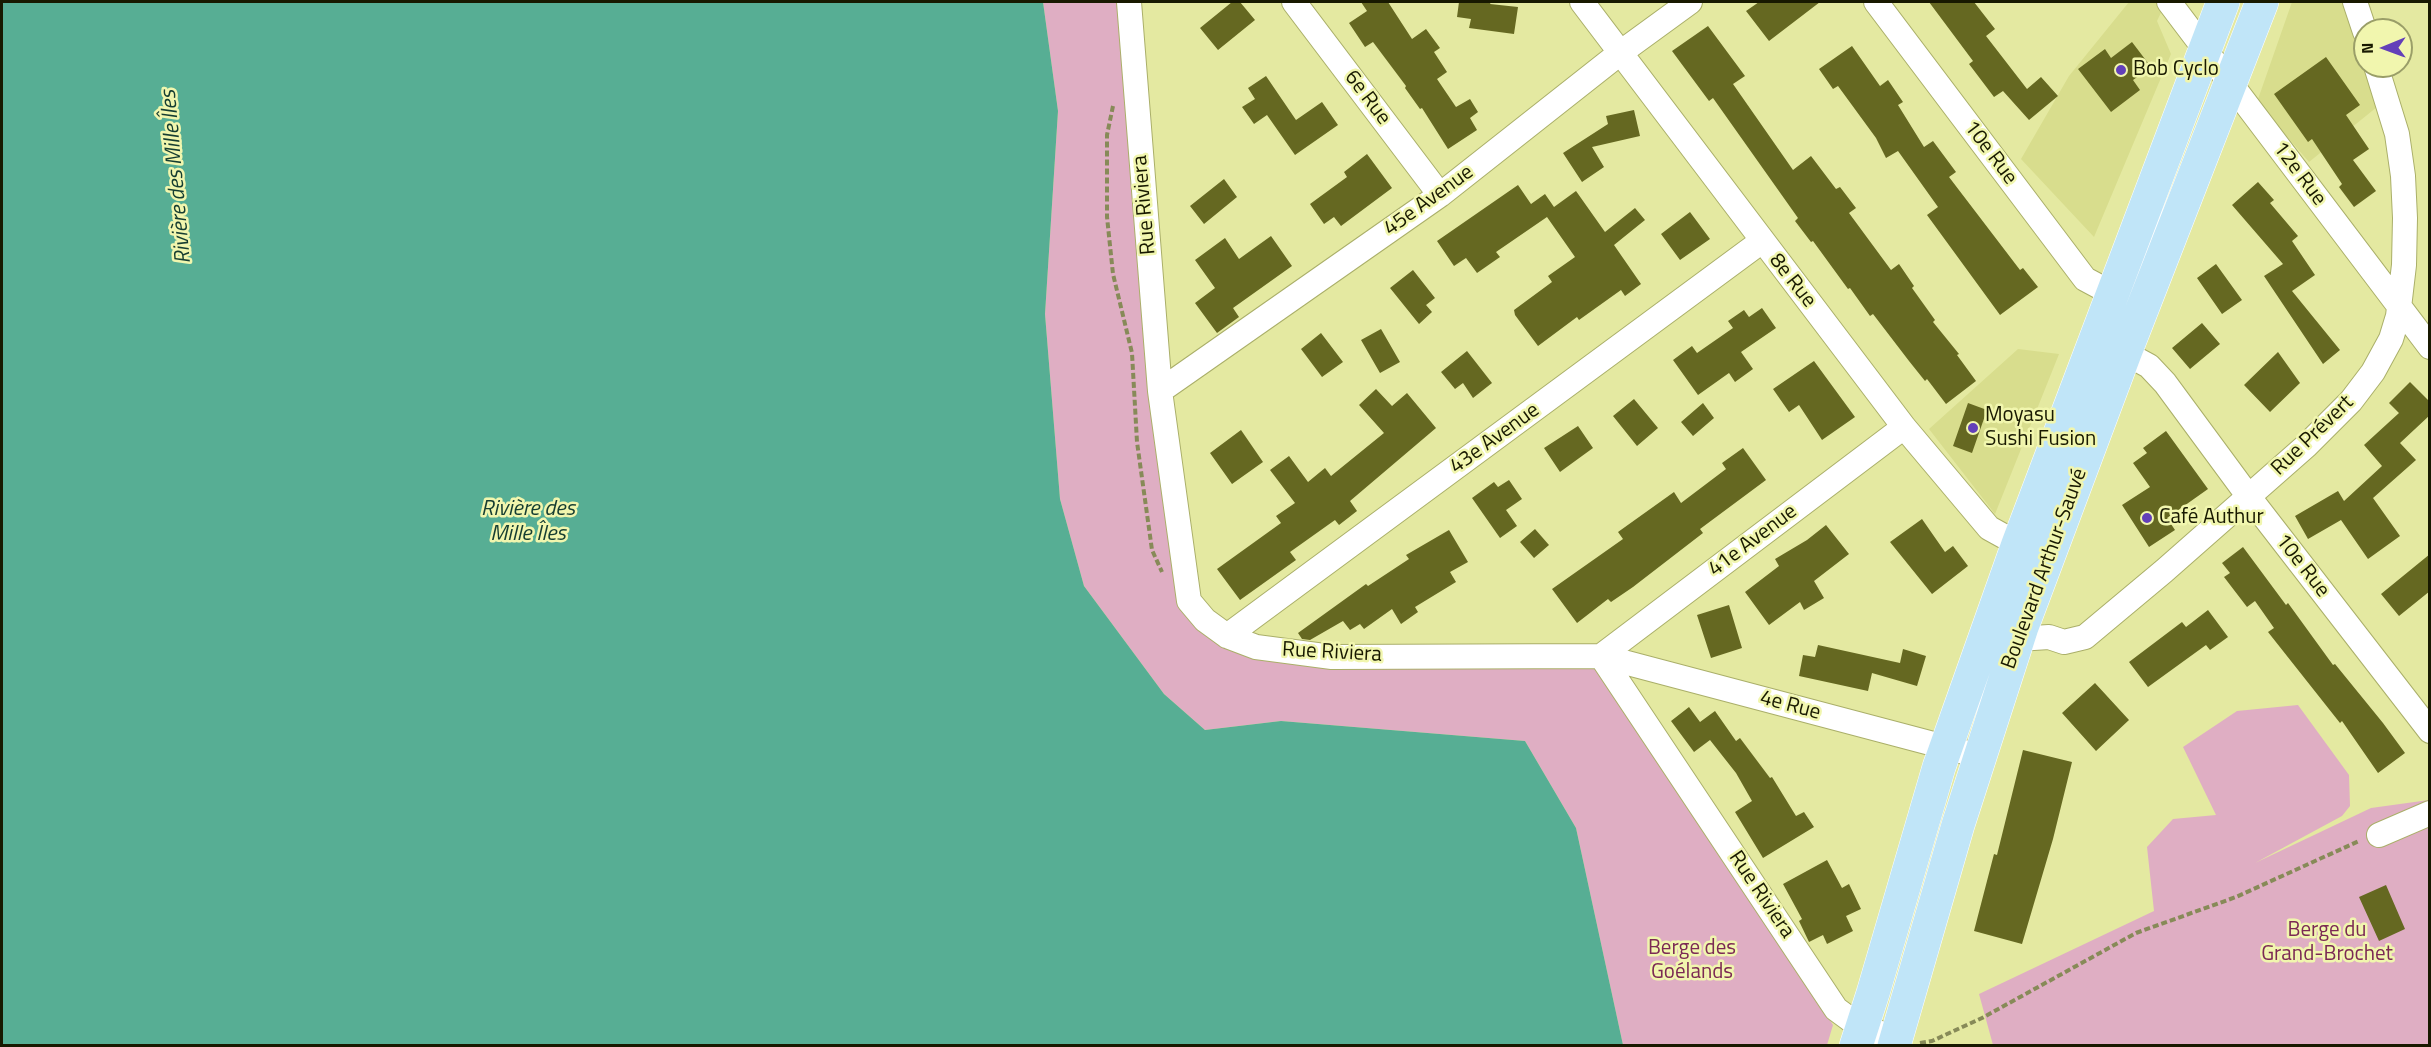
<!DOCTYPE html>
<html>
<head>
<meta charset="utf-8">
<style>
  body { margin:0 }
  #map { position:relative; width:2431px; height:1047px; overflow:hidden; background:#e4e9a1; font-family:"Titillium Web",sans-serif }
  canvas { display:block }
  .frame { position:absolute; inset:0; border:3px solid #181900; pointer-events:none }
  .north { position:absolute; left:2353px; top:18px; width:60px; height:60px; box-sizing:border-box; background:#f1f6ae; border:2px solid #9a9e68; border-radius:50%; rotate:269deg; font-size:16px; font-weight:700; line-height:24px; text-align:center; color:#181900 }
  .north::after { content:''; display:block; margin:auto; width:21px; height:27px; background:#6340b9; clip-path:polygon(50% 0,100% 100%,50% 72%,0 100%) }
</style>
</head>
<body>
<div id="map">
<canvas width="2431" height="1047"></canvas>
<div class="frame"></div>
<div class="north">N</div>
</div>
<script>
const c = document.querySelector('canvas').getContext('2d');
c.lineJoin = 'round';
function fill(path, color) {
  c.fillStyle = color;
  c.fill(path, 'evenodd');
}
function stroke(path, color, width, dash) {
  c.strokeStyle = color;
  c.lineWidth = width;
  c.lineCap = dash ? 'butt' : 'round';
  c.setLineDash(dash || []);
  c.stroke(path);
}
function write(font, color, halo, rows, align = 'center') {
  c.font = font + ' "Titillium Web",sans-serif';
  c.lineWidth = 5;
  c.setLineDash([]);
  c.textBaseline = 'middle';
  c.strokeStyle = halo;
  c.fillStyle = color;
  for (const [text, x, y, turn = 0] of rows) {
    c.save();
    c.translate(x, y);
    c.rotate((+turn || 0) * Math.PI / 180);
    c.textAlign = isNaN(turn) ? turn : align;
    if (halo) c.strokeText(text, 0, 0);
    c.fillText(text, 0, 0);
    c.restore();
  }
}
fill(new Path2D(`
  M2129,2H2166L2157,21L2171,54L2094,237L2021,159L2069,76Z
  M2292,2H2342L2377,107L2309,162L2257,102Z
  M2018,349L2059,354L1995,514L1929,429Z`), '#d8dd8d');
fill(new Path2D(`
  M1043,2H1127L1187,601L1256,647L1601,656L1833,1025L1827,1045H1623L1576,828L1525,741L1281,721L1205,730L1164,694L1084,586L1060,499L1045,314L1058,111Z
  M2298,705L2349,775L2350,806L2342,816L2255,863L2371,808L2429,800V1045H1993L1979,994L2154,911L2147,847L2173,819L2216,815L2183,747L2237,711Z`), '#dfaec3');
fill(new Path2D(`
  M2,2H1043L1058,111L1045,314L1060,499L1084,586L1164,694L1205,730L1281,721L1525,741L1576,828L1623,1045H2Z`), '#57ae94');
fill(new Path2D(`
  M1232,2H1240L1255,20L1218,50L1200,28Z
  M1361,2H1388L1412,39L1426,29L1440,48L1434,52L1447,72L1437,79L1456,107L1470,99L1478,112L1470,118L1477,130L1448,149L1422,108L1420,109L1405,88L1406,86L1373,42L1365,47L1349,23L1367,11Z
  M1459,2H1491L1490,4L1518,7L1514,34L1469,28L1471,19L1457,17Z
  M1759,2H1820L1769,41L1746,11Z
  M1929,2H1974L1995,29L1986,36L2027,89L2041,77L2058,96L2029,120L2003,91L1994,97L1969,64L1973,61Z
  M1708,26L1745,76L1733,84L1793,170L1811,156L1836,189L1840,187L1856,208L1849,213L1891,270L1899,264L1914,286L1912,288L1935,320L1933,322L1959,354L1957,355L1976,381L1946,404L1927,379L1925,381L1909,361L1873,314L1870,316L1850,288L1848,289L1813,241L1811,242L1795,221L1798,218L1713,98L1709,101L1672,51Z
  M2132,42L2151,67L2133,80L2140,90L2111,112L2078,69L2105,49L2111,58Z
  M1852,46L1880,86L1888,80L1903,102L1898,105L1924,147L1933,141L1956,172L1949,177L2020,270L2023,268L2038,287L2000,315L1927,215L1938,207L1898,151L1886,158L1876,138L1838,86L1833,89L1819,69Z
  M2326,57L2360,105L2346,115L2369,149L2353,160L2376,191L2354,207L2339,187L2342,184L2312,139L2308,142L2274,94Z
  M1266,76L1296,120L1322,102L1338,125L1295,155L1267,115L1254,124L1242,107L1255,99L1248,88Z
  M1634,110L1640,136L1592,147L1604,167L1582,182L1563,153L1608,124L1606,116Z
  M1367,154L1392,188L1341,226L1334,217L1324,224L1310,204L1347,177L1344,172Z
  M1224,179L1237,197L1204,224L1190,206Z
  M2258,182L2274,200L2270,203L2298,236L2292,241L2315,275L2292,291L2340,350L2323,364L2264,276L2283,264L2232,205Z
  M1518,185L1531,204L1545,194L1554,207L1576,191L1605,232L1635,208L1645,220L1614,245L1641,284L1625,296L1621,290L1579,320L1577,317L1538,346L1515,315L1514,310L1552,282L1548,276L1575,257L1547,217L1496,252L1500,257L1477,273L1466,258L1454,266L1437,241Z
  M1690,212L1710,239L1680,260L1661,234Z
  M1271,236L1292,266L1233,308L1239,317L1217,333L1195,303L1215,288L1195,260L1225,238L1239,259Z
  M2216,264L2242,300L2222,314L2197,278Z
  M1413,270L1435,298L1426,305L1432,312L1419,324L1390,288Z
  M1762,308L1776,328L1741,352L1753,369L1735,382L1729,373L1698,395L1673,360L1692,346L1697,353L1733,328L1728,321L1744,310L1749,317Z
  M2202,323L2220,344L2190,369L2172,348Z
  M1381,329L1400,362L1380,373L1361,340Z
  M1321,333L1343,362L1322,377L1301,349Z
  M1467,351L1492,383L1473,398L1463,383L1455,389L1441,372Z
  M2278,352L2300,383L2270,412L2244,385Z
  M1814,361L1855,417L1822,440L1799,405L1789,412L1773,389Z
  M2410,382L2430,402V415L2400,443L2416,460L2373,498L2400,536L2368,559L2341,520L2308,539L2295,516L2338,491L2344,501L2382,466L2364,445L2399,413L2389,403Z
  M1376,389L1392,406L1407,393L1436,428L1350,501L1357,511L1339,525L1335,520L1290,552L1296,560L1240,600L1217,569L1281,523L1276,516L1295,503L1270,470L1289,456L1308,482L1325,468L1331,476L1384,433L1359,405Z
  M1634,399L1658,428L1637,446L1613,416Z
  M1703,403L1714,418L1693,436L1681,422Z
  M1968,403L1987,410L1972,453L1953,446Z
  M1578,426L1593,448L1560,472L1544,448Z
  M1241,430L1263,462L1232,484L1210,453Z
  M2166,431L2208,489L2167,518L2175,530L2149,547L2122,505L2150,487L2133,463L2147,453L2143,448Z
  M1743,448L1766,480L1700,529L1703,533L1633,587L1611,602L1608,599L1577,623L1552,589L1623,539L1618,532L1674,492L1681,503L1726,469L1722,463Z
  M1509,480L1522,499L1506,510L1517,526L1500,538L1472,498L1494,482L1498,487Z
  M1922,519L1945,552L1953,546L1968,566L1932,594L1890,542Z
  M1826,525L1849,554L1814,581L1824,598L1804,610L1800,602L1769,625L1745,592L1779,566L1775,559L1807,540Z
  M1535,529L1549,545L1534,558L1520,542Z
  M1449,530L1468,562L1450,572L1456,582L1415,607L1418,612L1401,624L1392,609L1364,629L1360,624L1350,630L1343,621L1310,640L1302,639L1298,633L1366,584L1368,586L1409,559L1406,555Z
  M2243,547L2286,605L2288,603L2333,665L2335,664L2383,723L2405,753L2378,773L2342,721L2340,723L2268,632L2274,628L2255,601L2247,607L2224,577L2230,573L2222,563Z
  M2430,554V591L2399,616L2381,594Z
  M1729,605L1742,648L1711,658L1697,615Z
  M2208,610L2228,637L2210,650L2206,645L2148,687L2129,662L2182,622L2186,627Z
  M1818,645L1900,663L1903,649L1926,656L1917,686L1872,673L1868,691L1799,676L1803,655L1815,657Z
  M2095,683L2129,720L2096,751L2062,713Z
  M1689,707L1700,722L1715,711L1736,741L1740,738L1770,778L1772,777L1796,816L1804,812L1814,827L1763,858L1735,812L1752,801L1736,773L1710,740L1694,752L1671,721Z
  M2023,750L2072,762L2053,839L2022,944L1974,931L1994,854L1997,855Z
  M1827,860L1842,888L1849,884L1861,909L1846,916L1853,931L1827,944L1823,935L1809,942L1799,921L1802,919L1783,884Z
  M2386,885L2405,929L2379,941L2359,897Z`), '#656821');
const minor = new Path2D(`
  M1129,2L1160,391L1189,601L1205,620L1227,636L1256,647L1332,657L1601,656L1836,1009L1851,1020L1895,1040
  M1294,2L1440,195
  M1582,2L1904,427L1989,528L2018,544
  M1876,2L2085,279L2113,294
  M2169,2L2430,347
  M2355,2L2365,32
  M2125,353L2149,366L2165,383L2249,497L2430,731
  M1160,391L1440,195L1620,53L1690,2
  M2006,635L2018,639L2049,637L2064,642L2085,637L2164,571L2306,446L2351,401L2373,372L2391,339L2398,316L2404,265L2405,218L2403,176L2397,134L2376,66
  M1227,636L1762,241
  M1601,656L1979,756
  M1601,656L1904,427
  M2379,835L2430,813`);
const primary = new Path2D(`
  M1856,1046L1873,993L1939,767L2018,544L2223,2
  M1894,1046L1958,825L2022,627L2125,353L2262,2`);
stroke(minor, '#aaaf69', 26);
stroke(primary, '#fff', 34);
stroke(new Path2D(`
  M1113,106L1107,135V217L1113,274L1132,353L1137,442L1152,550L1162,572
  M1920,1043L1932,1041L1982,1018L2136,933L2236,897L2359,841`), '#878a58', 4, [6, 3]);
stroke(minor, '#fff', 24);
stroke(primary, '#c0e5f8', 33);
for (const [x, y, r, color] of [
  [2121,70,6,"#6340b9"],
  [1973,428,6,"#6340b9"],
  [2147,518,6,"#6340b9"]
]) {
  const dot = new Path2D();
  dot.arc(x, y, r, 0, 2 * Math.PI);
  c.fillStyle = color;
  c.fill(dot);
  stroke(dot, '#f1f6ae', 2);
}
write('21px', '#181900', '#f1f6ae', [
  ["Bob Cyclo",2133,70],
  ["Moyasu",1985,416],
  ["Sushi Fusion",1985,440],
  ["Café Authur",2159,518]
], 'left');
write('21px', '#181900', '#f1f6ae', [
  ["6e Rue",1367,98,53],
  ["10e Rue",1990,153,53],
  ["12e Rue",2299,174,53],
  ["45e Avenue",1429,201,-36],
  ["Rue Riviera",1145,205,-95],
  ["8e Rue",1792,281,52],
  ["Rue Prévert",2313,436,-44],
  ["43e Avenue",1495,439,-36],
  ["41e Avenue",1753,541,-37],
  ["10e Rue",2302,566,52],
  ["Boulevard Arthur-Sauvé",2045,569,-70],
  ["Rue Riviera",1332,653,3],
  ["4e Rue",1790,706,15],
  ["Rue Riviera",1761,895,56]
]);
write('21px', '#7b2954', '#f1f6ae', [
  ["Berge du",2327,931],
  ["Grand-Brochet",2327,955],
  ["Berge des",1692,949],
  ["Goélands",1692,973]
]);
write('italic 22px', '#153d31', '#f1f6ae', [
  ["Rivière des Mille Îles",177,177,-95],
  ["Rivière des",528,510],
  ["Mille Îles",528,535]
]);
</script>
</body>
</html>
